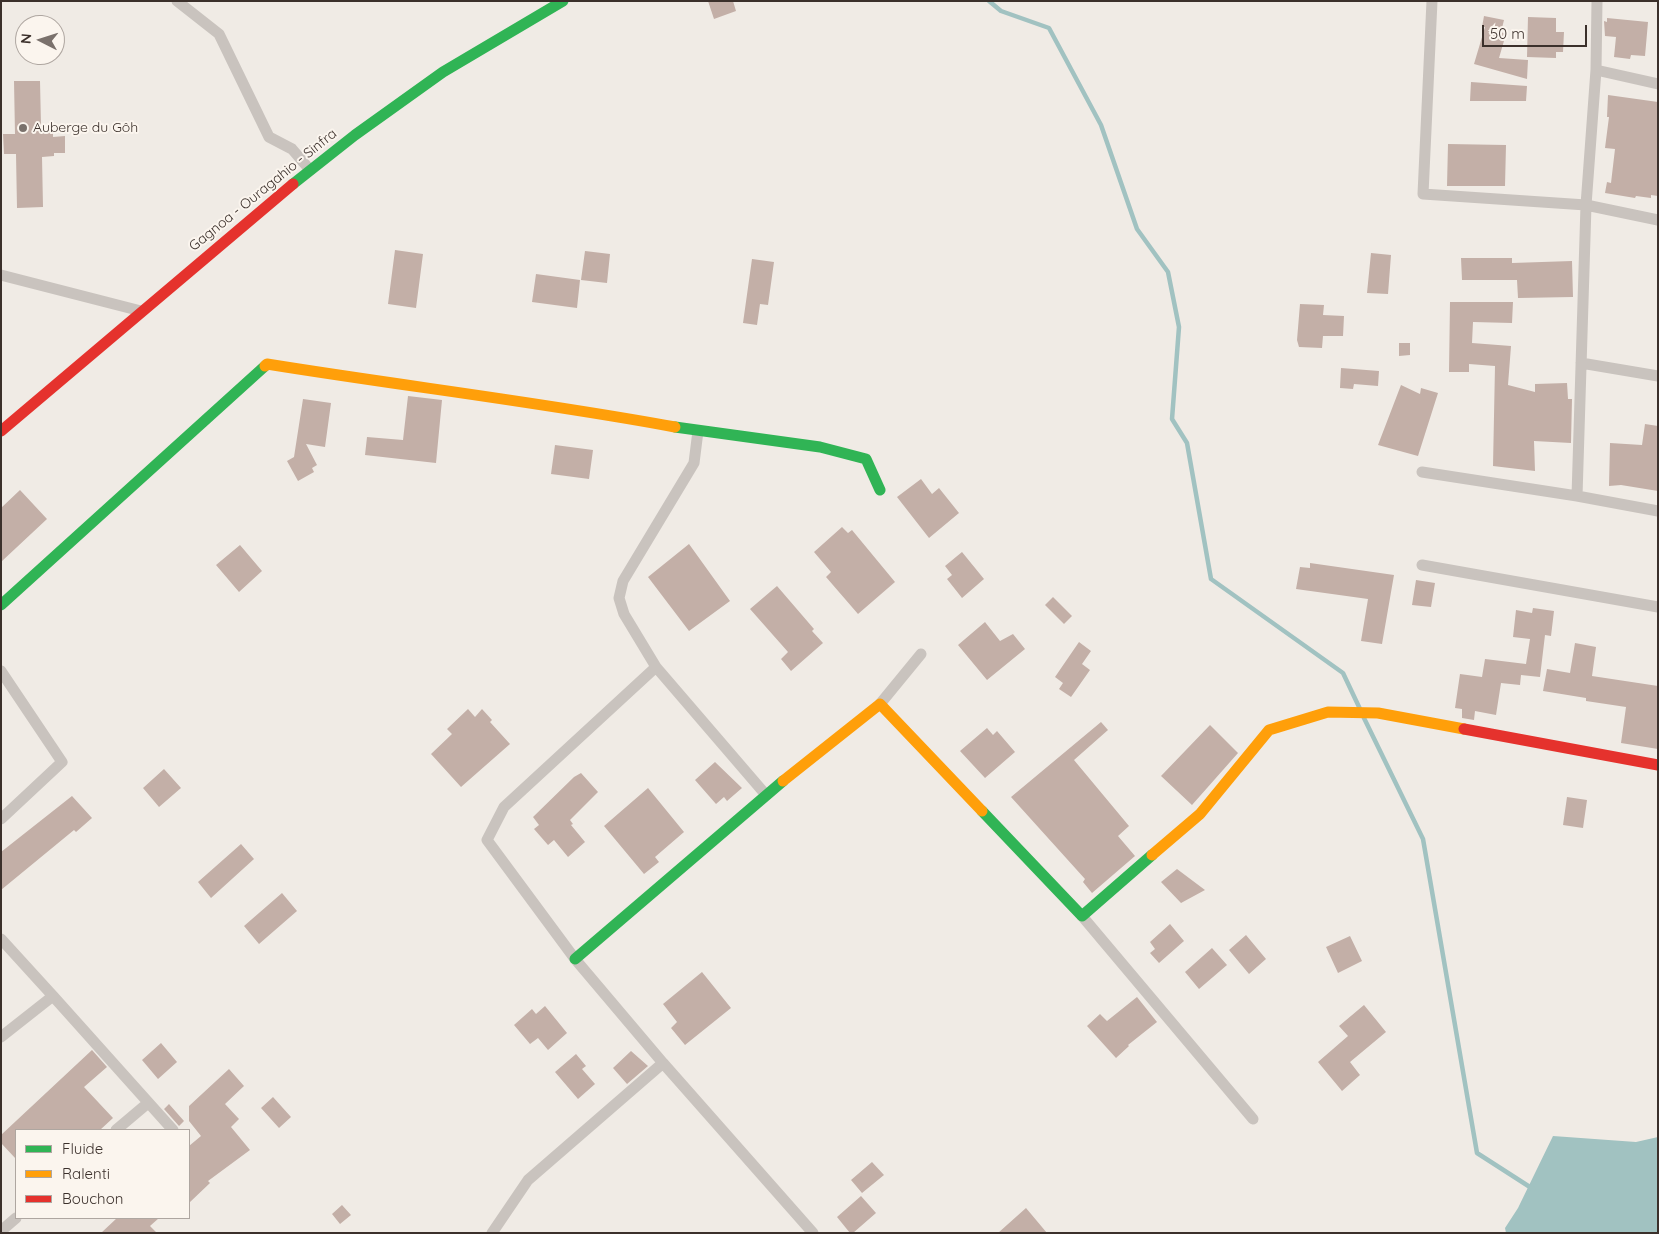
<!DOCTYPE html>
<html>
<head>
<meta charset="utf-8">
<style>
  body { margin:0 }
  #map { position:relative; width:1659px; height:1234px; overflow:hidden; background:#f0ebe5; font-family:Quicksand,sans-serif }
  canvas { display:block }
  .frame { position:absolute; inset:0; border:2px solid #3b302b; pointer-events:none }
  .legend { position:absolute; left:15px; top:1129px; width:175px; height:90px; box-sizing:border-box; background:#fbf5ee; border:1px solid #aea6a0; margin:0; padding:6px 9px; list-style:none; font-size:15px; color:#3b302b }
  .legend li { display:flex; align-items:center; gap:10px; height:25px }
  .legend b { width:25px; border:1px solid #aea6a0 }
  .north { position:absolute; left:15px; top:15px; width:50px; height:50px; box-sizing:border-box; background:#fbf5ee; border:1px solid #aea6a0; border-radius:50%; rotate:275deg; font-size:14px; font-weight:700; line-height:20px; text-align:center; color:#3b302b }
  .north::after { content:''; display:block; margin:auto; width:18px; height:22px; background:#7a716c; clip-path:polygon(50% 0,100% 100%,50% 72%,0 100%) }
  .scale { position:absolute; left:1482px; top:25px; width:105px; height:22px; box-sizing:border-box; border:2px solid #3b302b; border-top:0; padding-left:6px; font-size:15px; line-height:18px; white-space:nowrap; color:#3b302b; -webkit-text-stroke:4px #fbf5ee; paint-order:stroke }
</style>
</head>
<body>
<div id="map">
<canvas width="1659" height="1234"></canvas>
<div class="frame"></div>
<ul class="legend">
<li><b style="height:6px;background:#30b455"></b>Fluide</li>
<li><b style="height:6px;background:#ff9f0a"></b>Ralenti</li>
<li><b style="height:6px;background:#e5322d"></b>Bouchon</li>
</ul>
<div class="north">N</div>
<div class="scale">50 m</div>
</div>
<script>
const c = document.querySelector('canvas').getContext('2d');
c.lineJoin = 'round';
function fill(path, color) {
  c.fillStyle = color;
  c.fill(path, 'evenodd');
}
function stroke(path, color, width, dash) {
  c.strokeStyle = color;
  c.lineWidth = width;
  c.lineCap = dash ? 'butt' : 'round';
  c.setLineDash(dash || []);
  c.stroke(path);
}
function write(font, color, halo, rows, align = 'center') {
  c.font = font + ' Quicksand,sans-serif';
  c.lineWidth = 4;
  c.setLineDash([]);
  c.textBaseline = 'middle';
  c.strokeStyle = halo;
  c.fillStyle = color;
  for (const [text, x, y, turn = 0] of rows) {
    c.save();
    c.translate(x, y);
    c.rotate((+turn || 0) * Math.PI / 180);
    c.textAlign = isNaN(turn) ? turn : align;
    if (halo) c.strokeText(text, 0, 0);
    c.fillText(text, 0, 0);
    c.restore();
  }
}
fill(new Path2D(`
  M1553,1136L1636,1142L1658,1137V1233H1506L1505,1228L1518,1208Z`), '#a1c2c1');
stroke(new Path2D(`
  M989,1L1001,11L1049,28L1101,125L1137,229L1168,272L1179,327L1172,419L1187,443L1211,579L1343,673L1360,709
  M1363,716L1423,839L1477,1153L1533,1189`), '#a1c2c1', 4.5);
fill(new Path2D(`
  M708,1H733L736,11L714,19Z
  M1484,16L1504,20L1501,32L1506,34L1499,58L1528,60L1527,79L1474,64L1485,27H1482Z
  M1528,17L1556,18V32H1564L1563,52H1556V58L1527,57Z
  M1607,18L1648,22L1645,56L1631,55L1630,59L1614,57L1616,37L1605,36L1604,21L1607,22Z
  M14,81H40L41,126H53V137L65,136V153H54V156L42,157L43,207L17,208L16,154H4L3,134H15Z
  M1471,82L1527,86L1526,101H1470Z
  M1608,95L1658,102V196L1651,195V198L1636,196L1635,198L1605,193L1607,182L1611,183L1615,149L1605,148L1609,117H1607Z
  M1448,144L1506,145L1505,186H1447Z
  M395,250L423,254L416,308L388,304Z
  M585,251L610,254L607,283L581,280Z
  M1371,253L1391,255L1388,294L1367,293Z
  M1461,258H1512V263L1572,261L1573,297L1518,298L1517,280H1462Z
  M752,259L774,262L768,305L760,304L757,325L743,323Z
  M536,274L580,280L577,308L532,302Z
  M1450,302H1513L1512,323L1473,322L1472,343L1511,346L1508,385L1535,392V384L1567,383L1568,399H1572L1571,443L1534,441L1535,471L1493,466L1495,366L1469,364V372H1449Z
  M1300,304L1324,305L1323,315L1344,316L1343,336H1323L1322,348L1299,347L1297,340Z
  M1399,343H1410V355L1399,356Z
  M1341,368L1379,371L1378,386L1354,384L1353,389L1340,388Z
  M1401,385L1420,394L1421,388L1438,393L1418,456L1378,445Z
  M408,396L442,400L436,463L365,455L367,437L403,440Z
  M303,399L331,403L325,447L306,444L317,465L312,468L314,472L298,481L287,461L294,457Z
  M1645,424L1658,426V491L1621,485L1609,486L1610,443L1642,445Z
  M555,445L593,450L589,479L551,474Z
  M921,479L932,494L939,488L959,513L929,538L897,497Z
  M20,490L47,519L1,562V508Z
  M842,527L848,533L852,530L895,582L858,614L826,577L831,572L814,552Z
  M689,544L730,601L689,631L648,577Z
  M240,545L262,571L239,592L216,565Z
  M962,552L984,579L962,598L947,579L952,575L945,566Z
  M1310,563L1394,575L1382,644L1361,641L1368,599L1296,589L1300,567L1310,568Z
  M1416,580L1435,583L1431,607L1412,605Z
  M777,586L814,629L812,631L823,643L791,671L781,659L788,652L750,609Z
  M1053,597L1072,616L1064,624L1045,605Z
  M1533,608L1554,611L1551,636L1545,635L1540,677L1521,675L1520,685L1501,683L1496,715L1475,711L1474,720L1462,718V709L1455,708L1460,674L1482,677L1485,659L1526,664L1530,639L1513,637L1516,610L1532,613Z
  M985,622L1000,641L1013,634L1025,649L987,680L958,645Z
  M1079,642L1091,651L1082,664L1090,670L1071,697L1059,689L1063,683L1055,677Z
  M1575,643L1596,647L1592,676L1658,686V749L1621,743L1626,707L1586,701V698L1543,691L1547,669L1570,673Z
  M468,709L475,717L482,709L492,720L490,722L510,744L461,787L431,754L452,734L447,729Z
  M1101,722L1108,730L1074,760L1129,826L1118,836L1135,856L1092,893L1083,882L1085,879L1011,797Z
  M1210,725L1238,753L1192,805L1161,776Z
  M987,728L993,735L997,731L1015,752L985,778L960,751Z
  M715,762L742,788L727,801L724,797L716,804L695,780Z
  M164,769L181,788L159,807L143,788Z
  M581,773L598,792L570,820L573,824L571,825L585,842L568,857L554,840L548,845L534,829L539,825L533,817L574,777Z
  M648,788L684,832L655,857L659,862L644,874L604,826Z
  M72,796L92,818L76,832L74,830L1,890V852Z
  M1567,797L1587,800L1583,828L1563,825Z
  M241,844L254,859L211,898L198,882Z
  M1177,869L1205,890L1181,903L1161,882Z
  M282,893L297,911L259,944L244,926Z
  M1170,924L1184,941L1159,963L1150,953L1155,949L1150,942Z
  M1246,935L1266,959L1249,974L1229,950Z
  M1350,936L1362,961L1338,973L1326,947Z
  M1212,948L1227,965L1199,989L1185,972Z
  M702,972L731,1008L685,1045L671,1028L677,1022L663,1004Z
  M1137,997L1157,1022L1128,1045L1129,1046L1116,1058L1087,1026L1100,1014L1107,1021Z
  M1364,1005L1386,1032L1350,1062L1360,1075L1342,1091L1318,1062L1348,1036L1339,1026Z
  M545,1006L567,1033L548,1050L538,1038L530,1044L514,1025L532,1009L536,1014Z
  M161,1043L177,1062L158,1079L142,1060Z
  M92,1050L107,1067L84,1087L113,1118L100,1130H16V1159L1,1143V1135Z
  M631,1051L648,1066L627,1084L613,1068Z
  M576,1054L586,1066L582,1069L595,1084L578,1099L555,1072Z
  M229,1069L244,1086L225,1104L239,1119L231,1127L250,1150L208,1181L210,1183L189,1203V1146L201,1136L189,1121V1106Z
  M273,1097L291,1117L279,1128L261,1108Z
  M169,1104L184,1121L179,1126L164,1109Z
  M872,1162L884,1175L862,1193L851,1180Z
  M861,1196L876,1213L853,1233H850L837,1217Z
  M342,1205L351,1215L340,1224L332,1214Z
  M1026,1208L1047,1233H998Z
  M117,1218H159L150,1226L157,1233H101Z`), '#c3afa7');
stroke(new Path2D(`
  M177,1L219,34L269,137L292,149L310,170
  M1432,1L1423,194L1586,205L1658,220
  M1596,70L1658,84
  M1,275L141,311
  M1581,363L1658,376
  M698,431L694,463L623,581L619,598L624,614L656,667L766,795
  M1422,472L1577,496L1658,511
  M1577,496L1586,205L1596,70L1597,1
  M1422,565L1658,607
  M1,671L62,762L1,819
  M880,704L921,654
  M1082,916L1253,1119
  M1,939L53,996L1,1037
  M53,996L173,1130
  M663,1063L813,1233
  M116,1130L148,1103
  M1,1231L16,1218
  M492,1233L528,1180L663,1063L575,959L487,840L504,807L656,667`), '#c9c3be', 11);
stroke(new Path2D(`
  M293,184L355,135L443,72L563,1
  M675,427L820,447L866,459L880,490
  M1,605L265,366
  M982,811L1082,916L1152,855
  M575,959L783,781`), '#30b455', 11);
stroke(new Path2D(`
  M265,366L267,364C403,386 540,402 675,427
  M783,781L880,704L982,811
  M1152,855L1200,814L1269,730L1328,712L1378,713L1464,729`), '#ff9f0a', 11);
stroke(new Path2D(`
  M1,431L293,184
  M1464,729L1658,765`), '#e5322d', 11);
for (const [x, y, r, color] of [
  [23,128,5,"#7a716c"]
]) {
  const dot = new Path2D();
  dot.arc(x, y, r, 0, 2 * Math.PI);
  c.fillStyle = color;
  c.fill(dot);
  stroke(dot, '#fbf5ee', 2);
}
write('14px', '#3b302b', '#fbf5ee', [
  ["Auberge du Gôh",33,128]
], 'left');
write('14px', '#3b302b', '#fbf5ee', [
  ["Gagnoa - Ouragahio - Sinfra",263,190,-39]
]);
</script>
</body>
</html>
